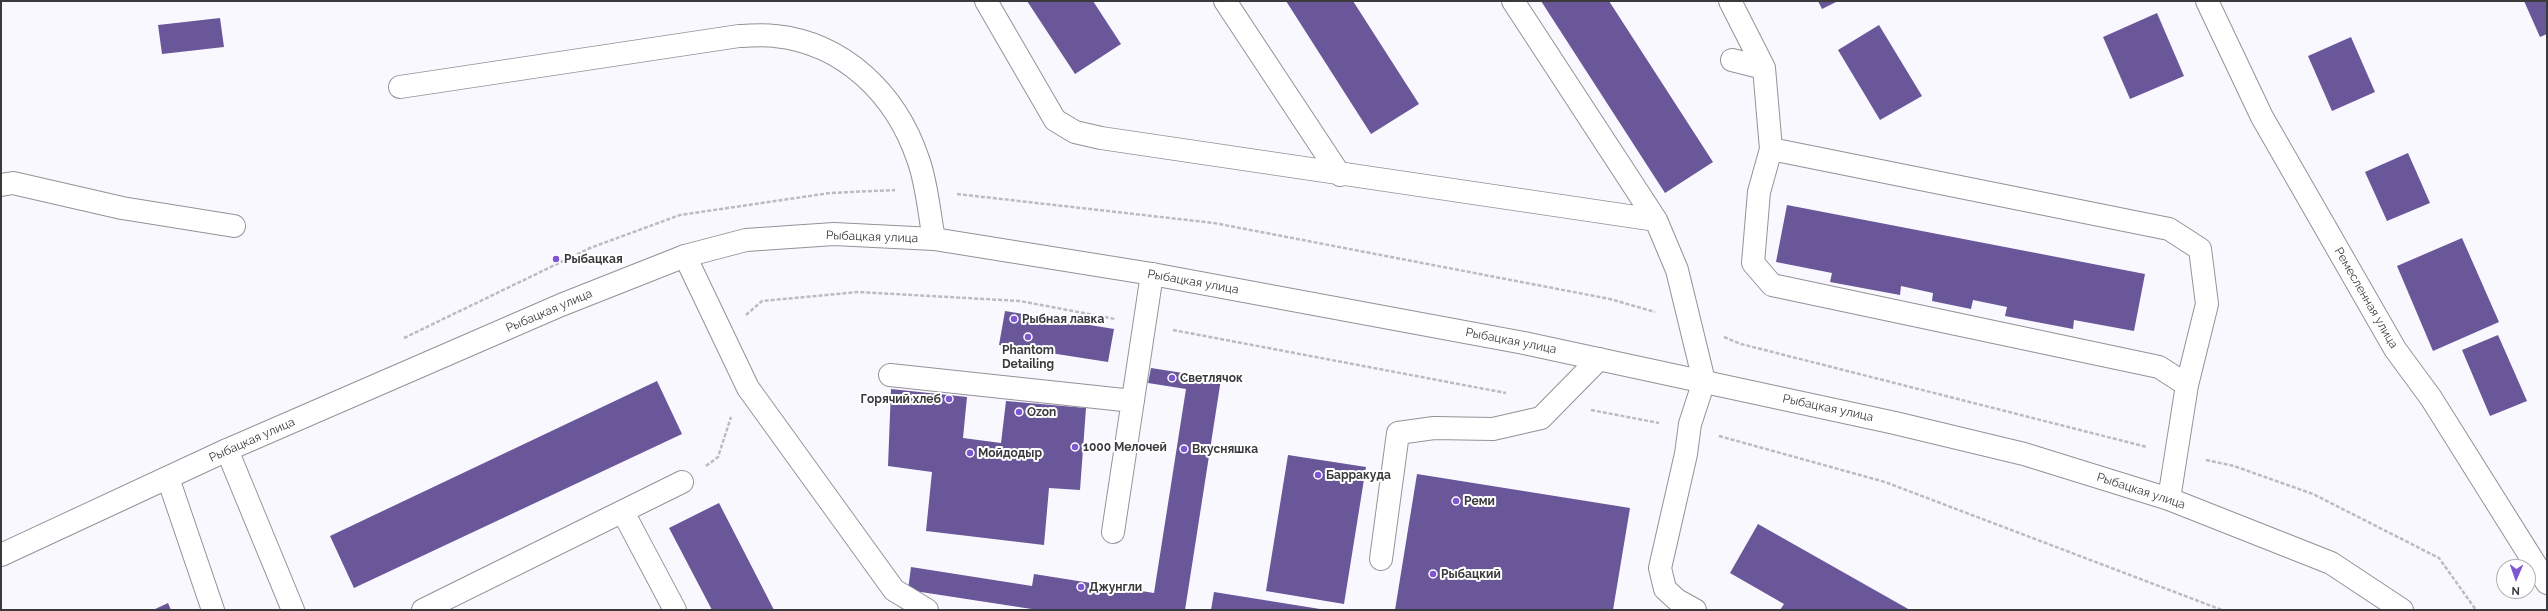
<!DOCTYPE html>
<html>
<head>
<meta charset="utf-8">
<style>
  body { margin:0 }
  #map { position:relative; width:2548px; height:611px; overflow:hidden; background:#f9f8ff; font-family:Raleway,sans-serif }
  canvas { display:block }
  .frame { position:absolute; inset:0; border:2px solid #3a393c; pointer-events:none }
  .north { position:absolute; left:2496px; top:559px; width:40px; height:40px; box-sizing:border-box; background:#fff; border:1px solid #b0b0b1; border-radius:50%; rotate:182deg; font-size:11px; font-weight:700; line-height:16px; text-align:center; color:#3a393c }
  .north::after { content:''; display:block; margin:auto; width:14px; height:18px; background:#7e56d0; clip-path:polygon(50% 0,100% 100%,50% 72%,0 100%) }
</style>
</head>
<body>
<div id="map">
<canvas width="2548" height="611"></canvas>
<div class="frame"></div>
<div class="north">N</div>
</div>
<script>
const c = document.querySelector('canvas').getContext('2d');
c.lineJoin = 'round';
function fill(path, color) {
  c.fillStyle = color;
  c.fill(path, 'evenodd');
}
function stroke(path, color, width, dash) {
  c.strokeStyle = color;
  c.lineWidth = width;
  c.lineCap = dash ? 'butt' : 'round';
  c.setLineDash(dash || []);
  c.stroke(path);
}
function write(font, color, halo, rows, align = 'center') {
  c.font = font + ' Raleway,sans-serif';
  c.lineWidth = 4;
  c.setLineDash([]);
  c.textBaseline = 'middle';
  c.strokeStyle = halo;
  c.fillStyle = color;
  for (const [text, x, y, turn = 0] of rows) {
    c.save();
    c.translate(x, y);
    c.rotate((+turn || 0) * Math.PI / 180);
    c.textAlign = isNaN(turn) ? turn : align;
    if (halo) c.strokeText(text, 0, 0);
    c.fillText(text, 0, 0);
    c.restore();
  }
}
fill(new Path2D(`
  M1027,1H1093L1121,44L1075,74Z
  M1286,1H1353L1419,104L1371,134Z
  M1541,1H1609L1713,162L1665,193Z
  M1818,1H1838L1822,9Z
  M2524,1H2547V34L2540,37Z
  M2157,13L2184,76L2130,99L2103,37Z
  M220,18L224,47L162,54L158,25Z
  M1879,25L1922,96L1880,120L1838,50Z
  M2351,37L2375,92L2332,111L2308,56Z
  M2408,153L2430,203L2387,221L2365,172Z
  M1787,205L2145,274L2134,331L2074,320L2073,329L2005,316L2007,307L1973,300L1971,309L1932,301L1933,293L1901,286L1900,295L1830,282L1832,273L1776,262Z
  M2462,238L2499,322L2433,351L2397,266Z
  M1005,311L1114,329L1108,362L999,345Z
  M2498,335L2527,401L2490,416L2462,350Z
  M1151,368L1221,379L1185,610H1038L908,590L911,567L1032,586L1034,574L1154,593L1186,389L1148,383Z
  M657,381L682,434L354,588L330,536Z
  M891,389L967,397L963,438L1001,443L1006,401L1086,408L1080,490L1049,488L1044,545L926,531L932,472L888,466Z
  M1288,455L1366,467L1344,604L1266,591Z
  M1417,474L1630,508L1613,610H1395Z
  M719,503L774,610H712L669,528Z
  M1758,524L1910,610H1780L1784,604L1730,573Z
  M1214,592L1320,609V610H1211Z
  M168,603L171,610H153Z`), '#69579a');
const minor = new Path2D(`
  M986,1L1055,120L1075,132L1101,138L1656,220
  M1225,1L1340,175
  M1513,1L1656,220L1677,270L1704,381L1690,424L1686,454L1660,568L1665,589L1677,600L1695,610
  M1730,1L1764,68L1771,149L1759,192L1753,263L1772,285L2159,367L2187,385
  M2207,1L2262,117L2395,349L2431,398L2547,583
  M1732,60L1764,68
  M400,87L739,36C750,36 763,34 775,36C844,43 896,94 918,159C927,183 929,213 934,239
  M1771,149L2169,229L2200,249L2207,304L2187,385L2169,499
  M1,185L13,183L122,208L234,226
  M685,256L748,388L894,590L927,610
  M890,375L1133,401
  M227,450L293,610
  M168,478L213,610
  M623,512L675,610
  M1113,532L1152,274
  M1381,559L1398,433L1434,428L1493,429L1541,418L1599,359
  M423,610L682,482`);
const major = new Path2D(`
  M1,555L227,450L561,305L685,256L746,240L834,234L934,239L1152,274L1524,343L1895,423L2024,454L2169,499L2331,563L2402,610`);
stroke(minor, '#939298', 24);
stroke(major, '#939298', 24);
stroke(new Path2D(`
  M957,194L1214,223L1610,299L1655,312
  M746,315L762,301L858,292L1020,301L1115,319
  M1173,330L1506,393
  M1724,337L1741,344L2147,447
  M404,338L590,248L680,215L830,193L895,190
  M1591,410L1659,423
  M1719,436L1885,482L2222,610
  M2206,460L2234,466L2313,494L2439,558L2476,610
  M706,466L718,457L731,417`), '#bcbbc0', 2.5, [4, 2]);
stroke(minor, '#fff', 22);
stroke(major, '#fff', 22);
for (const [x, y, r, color] of [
  [556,259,4,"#7e56d0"],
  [1014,319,4,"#7e56d0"],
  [1028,337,4,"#7e56d0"],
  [1172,378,4,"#7e56d0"],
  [949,399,4,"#7e56d0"],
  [1019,412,4,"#7e56d0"],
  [1075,447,4,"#7e56d0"],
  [1184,449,4,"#7e56d0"],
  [970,453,4,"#7e56d0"],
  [1318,475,4,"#7e56d0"],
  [1456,501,4,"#7e56d0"],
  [1433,574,4,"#7e56d0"],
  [1081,587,4,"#7e56d0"]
]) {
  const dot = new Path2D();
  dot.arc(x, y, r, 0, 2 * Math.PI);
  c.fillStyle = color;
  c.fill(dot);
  stroke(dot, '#fff', 1.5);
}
write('12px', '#3a393c', '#fff', [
  ["Рыбацкая улица",872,237,2],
  ["Рыбацкая улица",1193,282,10],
  ["Ремесленная улица",2366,298,60],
  ["Рыбацкая улица",549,311,-23],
  ["Рыбацкая улица",1511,341,11],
  ["Рыбацкая улица",1828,408,12],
  ["Рыбацкая улица",252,440,-24],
  ["Рыбацкая улица",2141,491,18]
]);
write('bold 12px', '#3a393c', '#fff', [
  ["Рыбацкая",564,259],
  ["Рыбная лавка",1022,319],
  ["Phantom",1028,350,"center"],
  ["Detailing",1028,364,"center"],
  ["Светлячок",1180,378],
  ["Горячий хлеб",941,399,"right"],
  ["Ozon",1027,412],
  ["1000 Мелочей",1083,447],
  ["Вкусняшка",1192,449],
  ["Мойдодыр",978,453],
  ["Барракуда",1326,475],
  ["Реми",1464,501],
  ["Рыбацкий",1441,574],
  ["Джунгли",1089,587]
], 'left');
</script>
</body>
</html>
